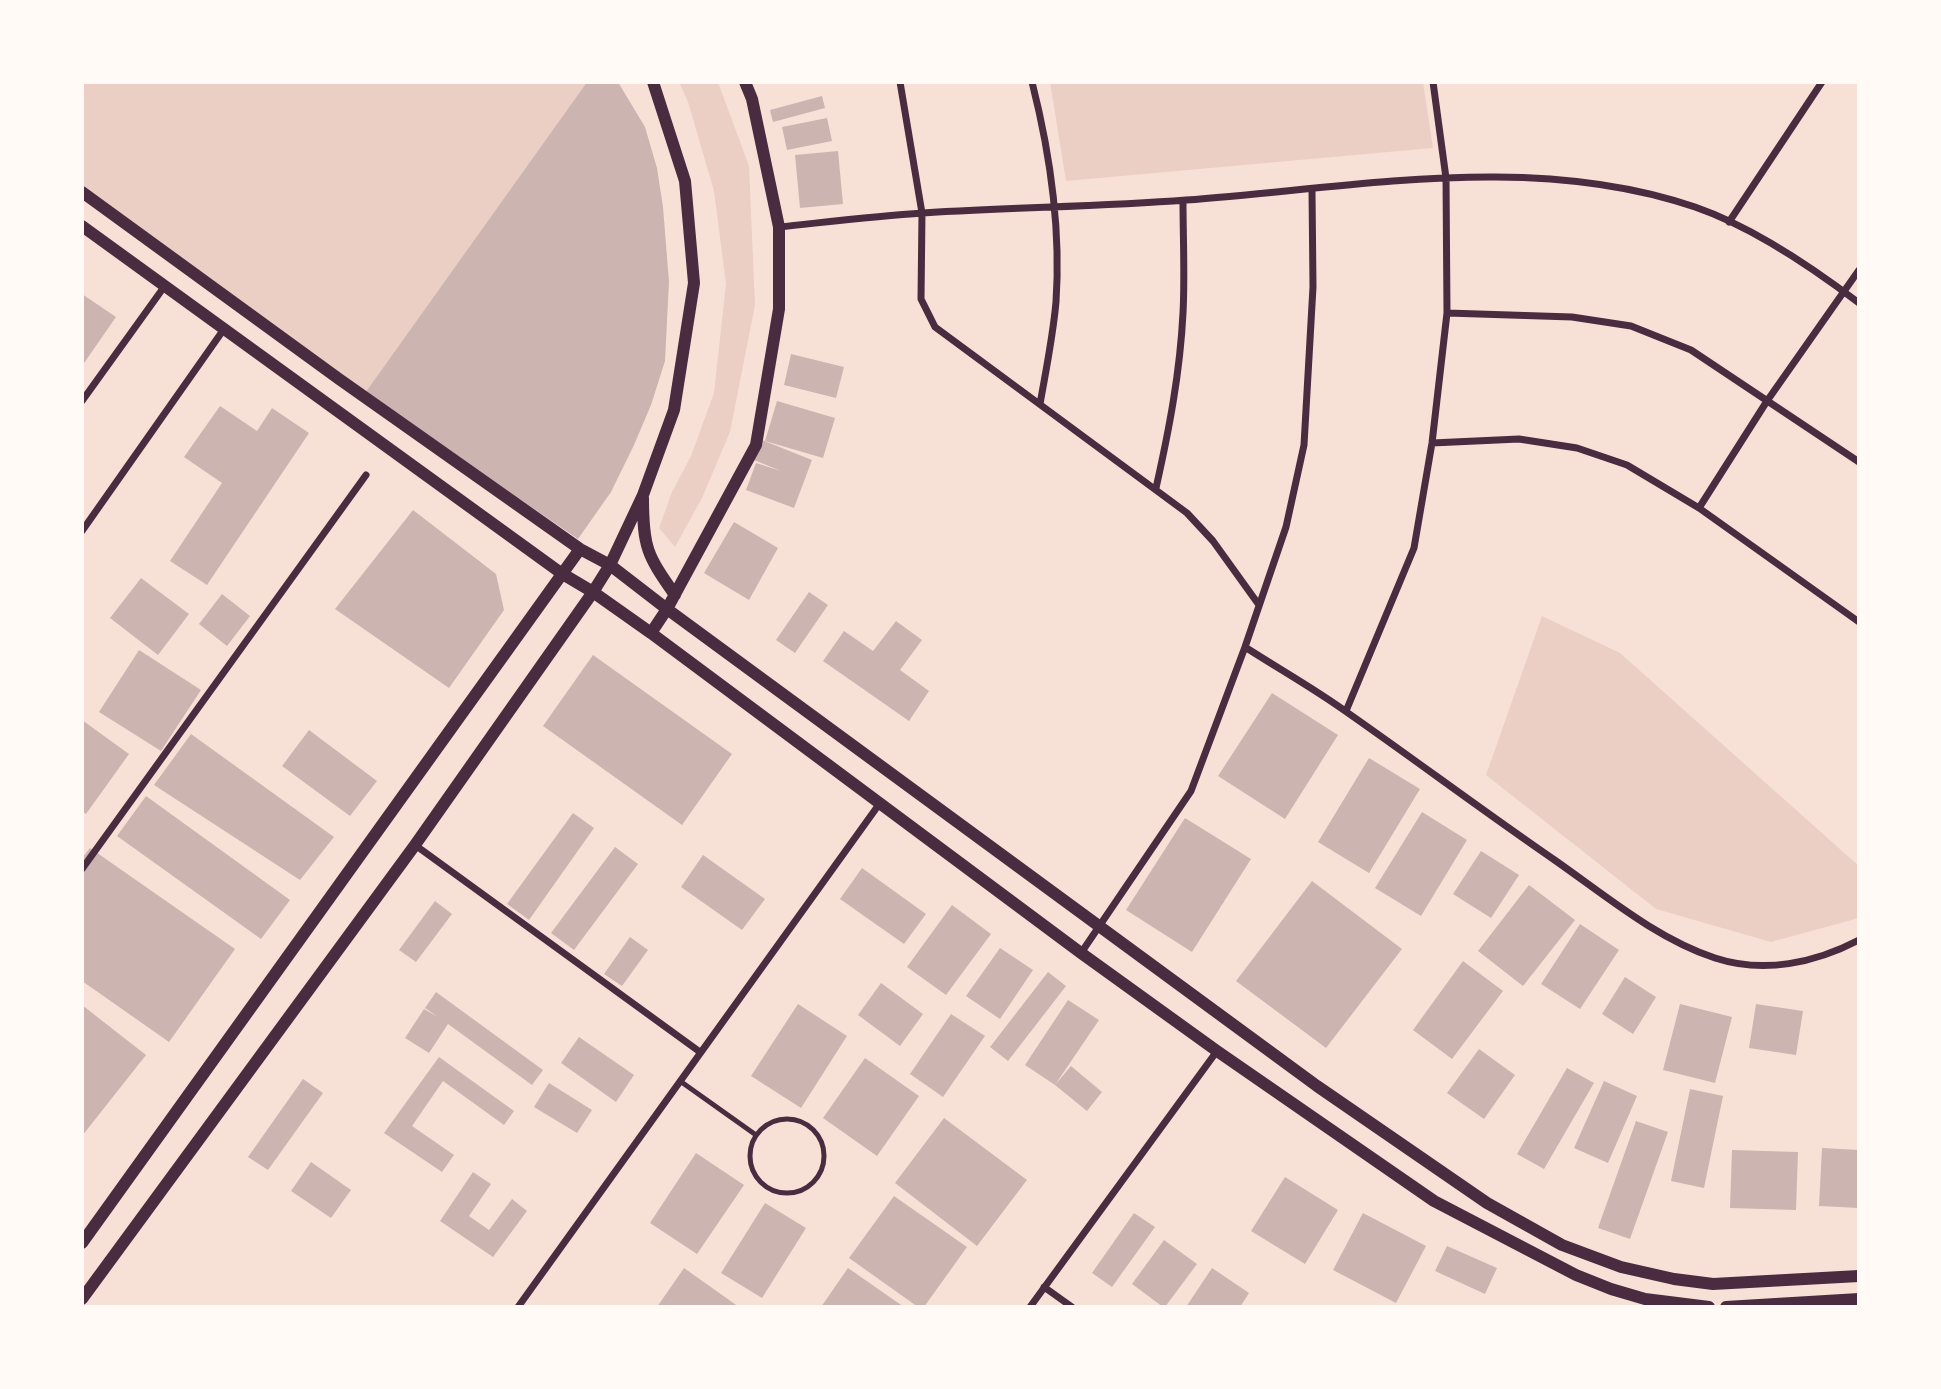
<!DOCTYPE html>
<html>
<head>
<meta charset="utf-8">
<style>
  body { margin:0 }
  #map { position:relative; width:1941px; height:1389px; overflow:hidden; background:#f7e1d7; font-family:"Fira Sans",sans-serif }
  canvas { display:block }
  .frame { position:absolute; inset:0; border:84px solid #fffaf5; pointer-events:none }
</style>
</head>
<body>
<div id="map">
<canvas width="1941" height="1389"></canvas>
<div class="frame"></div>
</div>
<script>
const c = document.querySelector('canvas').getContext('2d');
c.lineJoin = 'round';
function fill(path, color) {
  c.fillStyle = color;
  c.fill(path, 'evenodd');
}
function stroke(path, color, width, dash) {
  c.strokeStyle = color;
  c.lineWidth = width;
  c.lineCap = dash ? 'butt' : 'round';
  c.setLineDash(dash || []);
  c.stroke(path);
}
fill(new Path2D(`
  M82,82H587L365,393L82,187Z
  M679,82H718L749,166L755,305L730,432L702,498L675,547L659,528L672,492L691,456L714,393L726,284L714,191L688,102Z
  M1050,82H1423L1433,148L1066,181Z
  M1542,616L1620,653L1859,866V918L1771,942L1656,909L1486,775Z`), '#ebcfc5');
fill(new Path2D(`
  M587,82H618L645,127L657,168L663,207L669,282L665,361L651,405L634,445L611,492L578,539L365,393Z
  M822,96L825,108L773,122L770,110Z
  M827,118L832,141L787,150L782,127Z
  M838,151L843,204L800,208L795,155Z
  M82,294L116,317L82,366Z
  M791,354L844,367L836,398L784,385Z
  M777,401L835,418L823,458L765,441Z
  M220,406L257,431L272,408L309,433L207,585L170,561L222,483L184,457Z
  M762,440L812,460L794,508L746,490L756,463L781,471L754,460Z
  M413,510L496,574L504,610L449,688L335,609Z
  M734,522L778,548L749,600L704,573Z
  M141,578L189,614L158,655L110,618Z
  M809,592L828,605L795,653L776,640Z
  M222,594L250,616L227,646L199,624Z
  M896,621L922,640L900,670L929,691L909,721L823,661L844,631L873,651Z
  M139,650L201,690L161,751L99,712Z
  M593,655L732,754L682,825L543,726Z
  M1272,693L1338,735L1285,819L1218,776Z
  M82,720L129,754L86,814L82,811Z
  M309,730L377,781L350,816L282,766Z
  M191,734L334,837L300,880L154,785Z
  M1369,758L1420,789L1369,873L1318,842Z
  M146,796L290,900L261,939L117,836Z
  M1422,812L1467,840L1421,916L1375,888Z
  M573,813L594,828L529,920L507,904Z
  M1185,818L1251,859L1192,952L1126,910Z
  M615,847L638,864L574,950L551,933Z
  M90,848L235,949L169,1042L82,981V858Z
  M1481,851L1519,875L1491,918L1453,894Z
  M703,855L765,899L742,930L681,887Z
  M862,868L926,914L904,944L840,899Z
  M1312,881L1402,949L1326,1048L1236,981Z
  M1529,885L1575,920L1523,986L1478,951Z
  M435,901L452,914L416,962L399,950Z
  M952,905L991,934L946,995L907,967Z
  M1580,924L1619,950L1580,1009L1541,984Z
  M630,937L648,950L622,986L604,974Z
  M1000,948L1033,970L1000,1019L966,996Z
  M1463,961L1503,991L1452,1059L1413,1030Z
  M1048,972L1066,986L1008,1061L990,1047Z
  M1625,977L1656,997L1633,1034L1602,1014Z
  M881,983L923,1014L900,1046L858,1015Z
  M436,992L543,1070L532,1085L448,1024L429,1053L405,1038L424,1009L438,1017L425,1008Z
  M1068,1000L1099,1020L1055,1085L1071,1066L1102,1092L1087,1111L1055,1085L1025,1065Z
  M798,1004L847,1036L801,1108L751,1076Z
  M1680,1004L1732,1017L1715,1083L1663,1070Z
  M1756,1004L1803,1011L1796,1055L1749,1048Z
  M82,1005L146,1055L82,1136Z
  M951,1014L985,1036L943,1097L910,1074Z
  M579,1037L634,1075L616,1102L561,1063Z
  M1479,1049L1515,1075L1484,1119L1447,1093Z
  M439,1057L514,1111L504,1125L443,1081L412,1126L454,1155L442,1172L384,1133Z
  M865,1058L919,1096L877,1156L823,1118Z
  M1567,1068L1594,1083L1544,1169L1517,1154Z
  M303,1079L323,1093L268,1170L248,1157Z
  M1604,1081L1637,1096L1608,1163L1574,1148Z
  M549,1083L592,1110L577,1133L534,1107Z
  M1690,1089L1723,1096L1704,1188L1671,1181Z
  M944,1118L1027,1180L977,1246L895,1183Z
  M1636,1121L1668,1132L1630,1239L1598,1228Z
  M1822,1148L1859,1150V1208L1819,1206Z
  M1732,1150L1798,1152L1796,1210L1730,1208Z
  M696,1153L744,1185L697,1254L650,1223Z
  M311,1162L351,1190L331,1218L291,1191Z
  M473,1172L491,1184L469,1216L489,1230L512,1199L527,1211L493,1257L440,1221Z
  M1285,1177L1338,1210L1305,1264L1251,1231Z
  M894,1196L967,1247L924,1307H918L849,1258Z
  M765,1203L806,1228L762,1298L721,1273Z
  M1134,1213L1155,1227L1112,1287L1092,1273Z
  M1363,1213L1426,1246L1396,1303L1333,1270Z
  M1164,1240L1197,1264L1165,1307H1163L1132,1284Z
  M1447,1246L1497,1268L1485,1294L1435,1271Z
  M684,1268L739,1307H657Z
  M848,1268L904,1307H821Z
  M1212,1268L1249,1293L1240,1307H1186Z`), '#ccb4b1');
stroke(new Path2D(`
  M680,1081L756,1135
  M750 1156a37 37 0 1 1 74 0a37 37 0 1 1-74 0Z`), '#4a2c40', 5);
stroke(new Path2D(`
  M900,82L922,213L921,299L935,327L1187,513L1213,541L1259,605
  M1032,82C1050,153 1061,229 1056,302C1053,336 1046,370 1040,404
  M1729,222L1822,82
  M779,227C827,222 875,216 923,213C1011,207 1098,207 1186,200C1353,188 1532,151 1695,207C1750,226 1813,268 1859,303
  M1447,313L1572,317L1631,326L1691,350L1859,462
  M82,401L164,287
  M1432,443L1519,439L1577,448L1627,465L1699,508L1859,622
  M1156,488C1169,430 1180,373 1183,313C1185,276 1183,238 1183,201
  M1699,508L1767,401L1859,270
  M82,531L224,329
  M1245,647C1279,669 1315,689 1348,713C1418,762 1486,813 1556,861C1606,896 1657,939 1715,958C1764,974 1815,963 1859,940
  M1346,711L1414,548L1432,443L1447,313L1446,178L1433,82
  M415,845L700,1052
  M82,869L366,475
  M1081,953L1191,791L1245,647L1286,527L1304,445L1313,287L1312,190
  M1044,1287L1072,1307
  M518,1307L880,803
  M1030,1307L1217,1051`), '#4a2c40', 7);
stroke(new Path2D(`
  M82,192L339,379L580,549L610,565L667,609L1317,1086L1487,1203L1562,1245L1621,1267L1674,1279L1713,1284L1859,1276
  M82,226L561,573L593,592L651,633L1081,953L1217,1051L1434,1201L1576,1275L1611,1289L1645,1299L1709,1307
  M643,498C643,548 647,555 675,595
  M651,633L667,609L756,445L779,309V227L752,99L745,82
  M82,1243L580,549
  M82,1299L415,845L593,592L610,565L643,495L674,410L694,283L685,181L653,82
  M1726,1307L1859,1299`), '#4a2c40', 12);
</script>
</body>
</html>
